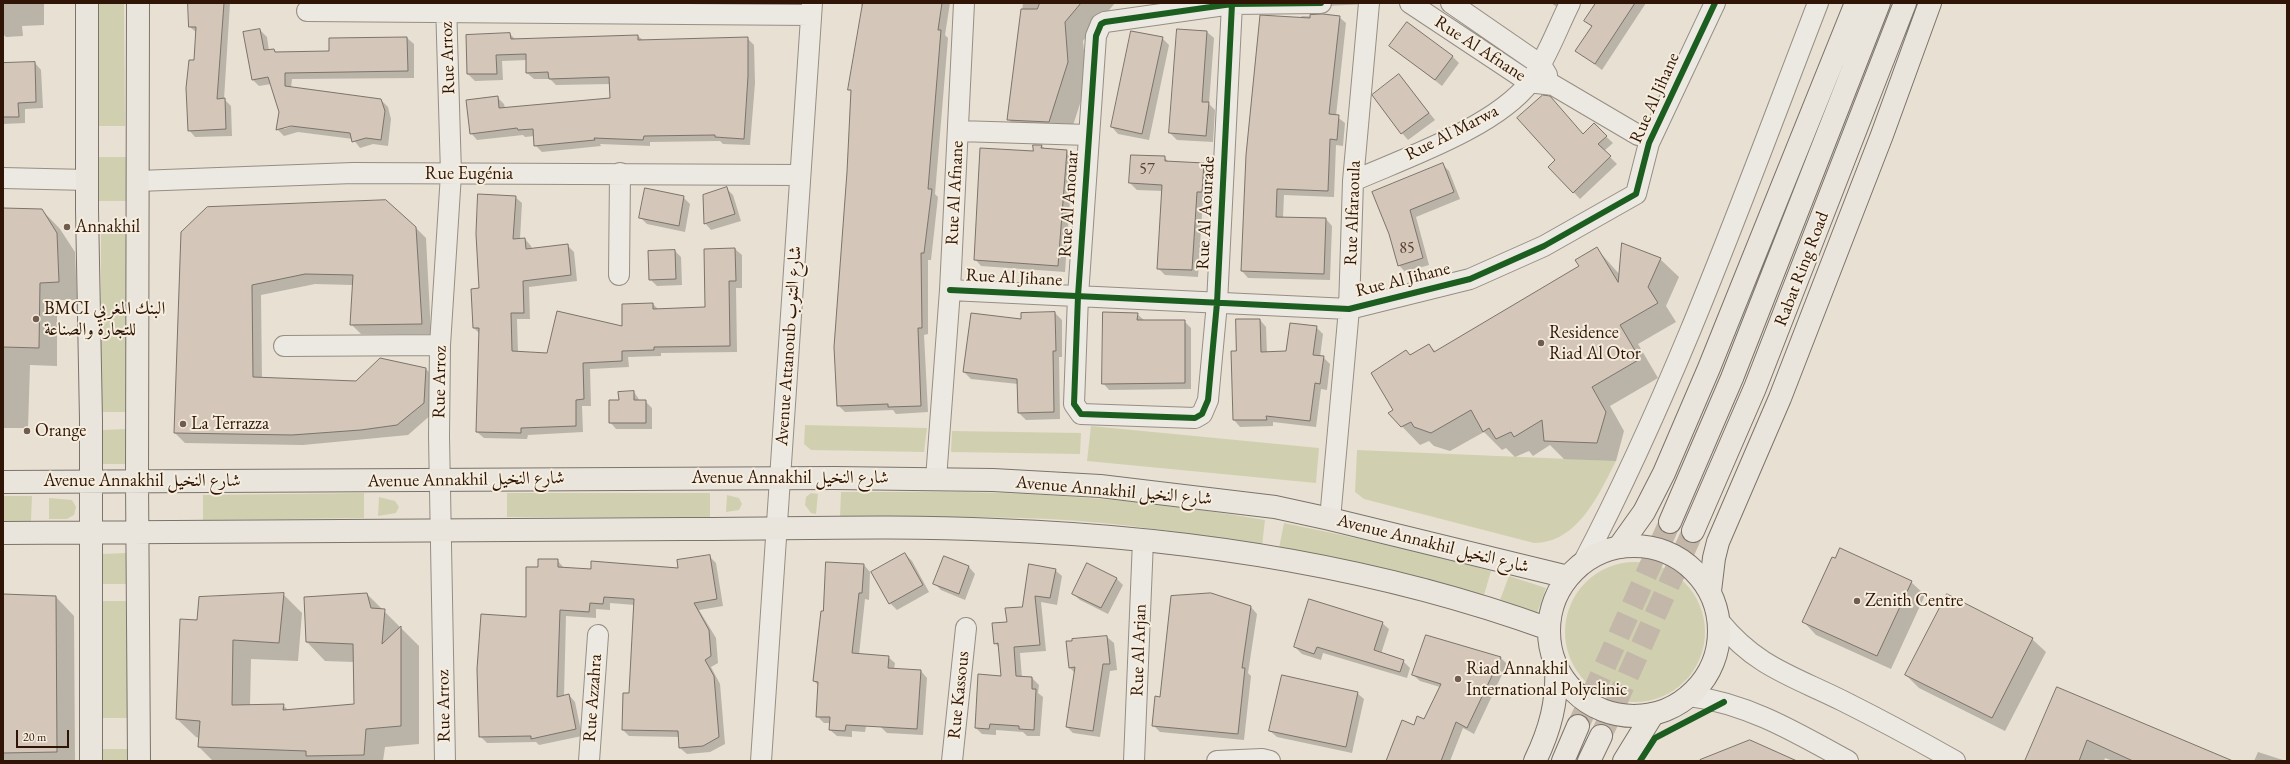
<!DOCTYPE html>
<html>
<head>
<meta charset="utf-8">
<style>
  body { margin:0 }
  #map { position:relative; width:2290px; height:764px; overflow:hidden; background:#e8e0d2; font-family:"EB Garamond",serif }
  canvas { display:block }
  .frame { position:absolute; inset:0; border:4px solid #301507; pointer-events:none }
  .scale { position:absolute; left:16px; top:730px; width:53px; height:18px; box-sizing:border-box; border:2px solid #301507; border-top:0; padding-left:5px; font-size:12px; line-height:14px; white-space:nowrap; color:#301507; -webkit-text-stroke:3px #f5eddd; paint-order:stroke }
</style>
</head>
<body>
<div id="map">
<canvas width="2290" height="764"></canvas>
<div class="frame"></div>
<div class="scale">20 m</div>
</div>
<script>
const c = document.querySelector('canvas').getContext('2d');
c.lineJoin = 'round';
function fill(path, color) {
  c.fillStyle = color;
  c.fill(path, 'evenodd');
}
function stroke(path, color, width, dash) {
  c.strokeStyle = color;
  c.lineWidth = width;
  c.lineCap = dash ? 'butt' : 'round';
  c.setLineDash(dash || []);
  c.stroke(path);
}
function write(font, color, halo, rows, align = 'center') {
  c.font = font + ' "EB Garamond",Amiri,serif';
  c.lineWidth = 4;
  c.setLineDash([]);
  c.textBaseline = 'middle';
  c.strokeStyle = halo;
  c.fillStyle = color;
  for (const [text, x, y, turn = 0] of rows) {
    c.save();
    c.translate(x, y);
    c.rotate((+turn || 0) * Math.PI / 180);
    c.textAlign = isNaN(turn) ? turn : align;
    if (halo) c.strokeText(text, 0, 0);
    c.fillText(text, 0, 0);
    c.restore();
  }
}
fill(new Path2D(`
  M98,3H124L125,126H99Z
  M99,157H126V201H99Z
  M101,234H127V412H101Z
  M805,425L927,428L924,452L811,450L804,444Z
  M1091,426L1319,448L1316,483L1087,461Z
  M127,429L128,464H102L101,430Z
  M952,431L1081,433L1080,454L951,452Z
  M1357,450L1616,461C1599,494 1578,543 1534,543L1364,499L1355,492Z
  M841,492C895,492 950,491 1004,493C1091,496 1179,505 1265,520L1262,546C1191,533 1120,523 1049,519C979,516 910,518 840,517Z
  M364,493V518L203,520V495Z
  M507,493H710V517H507Z
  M811,493L818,494L816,514L811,513L805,505L806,497Z
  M727,495L739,498L742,504L739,510L726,512Z
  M3,496H32L31,521H3Z
  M379,497L395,501L399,507L396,513L378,516Z
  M49,498L72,500L76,507L74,515L67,519H49Z
  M1284,523L1404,548L1491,571L1484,595L1389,570L1279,548Z
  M126,553L127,584H102V554Z
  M1565 632a70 70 0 1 1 140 0a70 70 0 1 1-140 0Z
  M1509,576L1546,588L1537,613L1500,600Z
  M101,601H127V718H101Z
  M102,749H129V761H102Z`), '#d0d0b0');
fill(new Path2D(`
  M3,3H44V25L22,26L23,36L6,37L3,34Z
  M190,3H230L224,99L231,106L232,136L195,137L189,130L197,33L190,27Z
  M861,3H950L945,35L948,38L935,194L938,197L931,260H928V334L924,335L928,412L896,414L893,410L845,412L838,405L852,92L850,89L863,10Z
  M1023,3H1115L1083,41L1087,82L1068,141L1027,139L1009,120Z
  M1273,3H1367L1368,4L1280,8Z
  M1551,3H1560L1557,7Z
  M1597,3H1646L1602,70L1577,51L1592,27L1585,21Z
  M1301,16L1339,17L1346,23L1336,116L1345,123L1343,146L1336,145L1334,197L1284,195L1283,218L1326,219L1332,226L1330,280L1248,278L1242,271L1303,18Z
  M260,30L267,37L269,51L274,50L277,53L330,52L407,38L414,44V78L292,79L291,88L381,100L388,107L391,119L388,146L373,144L360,148L353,139L298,132L284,136L278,130L280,112L271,84L259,86L253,80ZM296,125L284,129V127Z
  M1132,32L1162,38L1169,45L1149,140L1118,134L1112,127Z
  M1207,32L1214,38L1209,104L1215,110L1213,142L1177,140L1170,133Z
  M510,34L516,40L638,36L644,41L747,38L754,45L755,83L750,145L723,144L720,141L650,142V146L600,144L601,146L542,152L535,145L534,136L525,137L523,135L477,140L471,133L497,97L504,104L505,108L611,99V84L556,85L550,79H534L527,73V60L502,61L503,80L475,81L468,74L467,35Z
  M1391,46L1452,56L1459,63L1442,86Z
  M35,63L41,70L43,108L25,109V123L3,124V64Z
  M1399,75L1435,120L1408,140L1402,133Z
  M1594,125L1613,143L1604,151L1617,164L1580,199L1550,167Z
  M1034,146H1042L1045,149L1066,151L1073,157L1065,272L981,266L975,259L1034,152Z
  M1164,157L1169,162L1203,164L1210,171L1208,198H1203L1198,277L1165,275L1158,268L1163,191L1137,190L1130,183Z
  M1443,165L1449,171L1460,199L1416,217L1429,265L1405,272L1399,265L1390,233Z
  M727,189L733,195L741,221L711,230L705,223Z
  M515,197L522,203L520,239H525L531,246L532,249L567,245L574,252L577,281L529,287L530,319H517L518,353L548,354L623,327L653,304L658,309L706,308L735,249L742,255V288H736L737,352L661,353V356L628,357L629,367L590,369L591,406H582L583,432L528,435L527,439L484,438L477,432L480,334L474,328L472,290L480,289Z
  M683,197L690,204L685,232L647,224L640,217Z
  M3,209L42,210L60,229L75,252L77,300H57V366L30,365L28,428H3Z
  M416,228L426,238L431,334H361L351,324L353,285L315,284L261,295L262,379L357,382L426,369L436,379L433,413L408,435L303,445L185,443L175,433L182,233Z
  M1597,249L1620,275L1660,259L1679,277L1666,306L1676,322L1638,344L1658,378L1610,406L1624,431L1616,461L1564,459L1550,445L1533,456L1529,451L1515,457L1506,448L1502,450L1484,432L1450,451L1434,446L1429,441L1420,445L1389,413L1394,411L1410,356L1429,345L1436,352L1580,267Z
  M675,251L681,257L682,285L657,286L650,279Z
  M1055,313L1062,320V357H1059L1060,419L1026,420L1019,413L1018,384L971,379L964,372L1022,320V314Z
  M1137,314L1144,320L1184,321L1191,328V389L1109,390L1103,383Z
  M1260,320L1266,327L1267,353L1287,352L1316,327L1323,334L1320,357H1323L1330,364L1327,390L1321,389L1316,427L1273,422V426L1240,427L1234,420L1237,352Z
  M634,392L640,401H645L652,408V429H616L610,422L620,401Z
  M905,554L912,561L929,592L897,610L890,603L873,573Z
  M709,556L716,563L723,606L699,610L716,638L718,663L711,667L720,684L725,744L710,752L687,754L680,748L679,737L629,736L623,730L630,694L635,605L610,603V610L596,609V618L566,616L564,696L569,695L575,702L582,736L539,745L536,742L487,743L480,736L527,618L540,568L557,560L564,568L592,570L679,569Z
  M945,558L969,567L975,574L965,600L941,590L934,583Z
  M864,565L870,572L869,600L865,599L859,655L888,657L895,663L894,670L921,671L927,678L923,735L887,733L868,715L865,732L852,731V737L837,736L830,730V723H824L817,716L819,686L814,681L824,612Z
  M1055,570L1062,576L1057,605L1041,602L1046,651L1020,653L1022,678H1032L1039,685L1038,693L1043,697L1040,736H1027L1023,732L996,730V735L982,734L976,728L1002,677L1000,649L995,643L1008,623Z
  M1116,578L1123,585L1108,614L1080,600L1073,594Z
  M1911,582L1925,595L1891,669L1816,635L1803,621Z
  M283,594L302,613L298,661L251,659L250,706L283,705L288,710L355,705L354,662L325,661L307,642L367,594L419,646V744L385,747L383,761H213L199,747V738L196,737L177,719L198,621Z
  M3,596L56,597L74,616L75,761H3Z
  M1251,607L1257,614L1248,673L1251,676L1244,740L1160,732L1153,725L1161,698Z
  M1382,623L1389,629L1381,654L1403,661L1410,668L1407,678L1323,653L1321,660L1302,654L1295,647Z
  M1107,637L1114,643L1117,670L1110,671L1100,737L1073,733L1067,727L1075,673L1070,668Z
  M2032,639L2046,652L2005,731L1919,688L1906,675Z
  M1500,657L1507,664L1474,734L1463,728L1450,761H1390L1414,726L1425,720L1440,687L1420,681L1413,675Z
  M2058,689L2221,761H2113L2105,758L2104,761H2026Z
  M1357,693L1364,699L1352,753L1277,737L1270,731Z
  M2258,752L2286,761H2254Z`), '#0003');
const building = new Path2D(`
  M188,3H224L217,99L225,98L226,129L188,131L186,88L189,60H194L196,27H189Z
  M863,3H942L938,30H941L928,189H932L924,253H921L922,328H918L921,406L888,407V404L837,406L834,347L847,172L851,90H848Z
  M1040,3H1081L1065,22L1068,62L1049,122L1007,120L1021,9H1037Z
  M1596,3H1635L1595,64L1575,51L1592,26L1584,21Z
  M1323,14L1340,16L1329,114L1339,115L1337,140L1330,139L1328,191L1277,189L1276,217L1326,218L1324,274L1241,271L1246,155L1260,15L1310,18V15Z
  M1407,22L1453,56L1435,80L1389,46Z
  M260,29L264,50L274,49L275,52L329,51V38L407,37L408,71L285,73V86L381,99L385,111L381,140L366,138L352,142L350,133L291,126L276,130L279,112L268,77L252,80L243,32Z
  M1177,29L1207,31L1202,102H1209L1206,136L1169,133Z
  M1131,31L1163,37L1142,134L1111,127Z
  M510,33L511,39L638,35V40L748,37V76L744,139L715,137V135L644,136L643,140L594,138L595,140L534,146L533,129L518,130L517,128L470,134L466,100L498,96L499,108L610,98L609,77L549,79L548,72L526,73V54L496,55L497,74H467L466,35Z
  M35,62L36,102L18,103L19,117H3V63Z
  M1399,74L1429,113L1401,134L1372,95Z
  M1543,95L1550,96L1583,134L1594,123L1607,136L1598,144L1611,156L1573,193L1548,167L1555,160L1517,118Z
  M1033,145H1042L1041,148L1067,150L1058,266L974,260L980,148L1033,151Z
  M1131,155L1165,156V161L1204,163L1202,192H1197L1192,270L1157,269L1162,185L1129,183Z
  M1443,163L1454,192L1410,210L1423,258L1398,266L1389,234L1372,192Z
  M727,187L735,214L704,224L703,195Z
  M645,188L684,196L679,226L639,218Z
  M478,194L516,196L513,239L525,238L526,249L568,244L571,275L523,281L524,313H511L512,351L547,353L557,311L622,326V304L653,303V309L705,307L704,249L735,248L736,281H729L730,346L654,347V350L622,351V361L583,363L584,399L576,400V426L521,428V433L476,432L479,328H473L471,289L479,288L476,234Z
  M386,200L416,227L422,324L350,325L353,275L305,274L252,285L253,377L356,381L380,358L426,368L424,403L397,425L361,430L292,435L174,433L181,232L207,207Z
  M3,208L42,209L57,233L59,282L40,283L39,348L3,347Z
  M1622,243L1661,258L1648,287L1658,303L1620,325L1640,359L1592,387L1606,412L1597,443L1544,441L1542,420L1514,437L1511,432L1496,439L1489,428L1483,432L1471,410L1431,433L1414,427L1411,422L1401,427L1388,413L1393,410L1371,373L1406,350L1410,355L1429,344L1434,352L1579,266L1575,260L1597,247L1618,282Z
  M675,250L676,279L649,280L648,251Z
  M1055,312L1056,351H1053L1054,412L1018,413L1017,379L963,372L971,313L1021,319V313Z
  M1103,312L1138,313L1137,320H1185V383L1102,384Z
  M1236,319H1260L1261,352L1286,351L1290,323L1317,326L1313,355L1324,356L1320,384L1315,383L1310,421L1266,416L1267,420H1233L1231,351H1236Z
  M634,391V400H646V423H609V400H619L618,392Z
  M1840,548L1912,581L1877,656L1802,622L1832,557L1835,558Z
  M905,553L923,585L889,604L871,572Z
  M710,555L717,599L694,603L709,630L711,656L705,660L714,676L719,737L703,746L679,748L678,731L622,730L623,693H629L634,599L604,597L603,604L590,603L589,612L560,610L557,697L569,694L576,729L531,739V736L479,737L477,669L481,614L526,617V567H538V559H558V567L591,569V561L678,568L677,560Z
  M944,556L969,566L959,594L933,584Z
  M826,562L864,564L862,593H859L852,653L889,656L888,668L921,670L917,729L846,725L845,731L829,730L830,717H816L818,682L813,681L821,611H823Z
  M1087,563L1117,578L1101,608L1072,594Z
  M1029,564L1056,569L1050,598L1035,596L1040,645L1014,647L1016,676L1032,677V689H1036L1034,730L1019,729V726L990,724L989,729L975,728L978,674L1001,676L998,643L994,644L992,623L1007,622L1005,608L1022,607Z
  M284,593L279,643L233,640L232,705L284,704L283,710L354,704L353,644L306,642L304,597L367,593L371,608L385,609L382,644L401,626V726L366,729L364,755L306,756V751L198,747L200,721L176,719L180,619L197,620L199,597Z
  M1211,593L1251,606L1242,668H1245L1238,734L1152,726L1155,696L1160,697L1171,596Z
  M3,594L56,596L57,752L3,753Z
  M1947,594L2033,638L1992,718L1905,675Z
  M1309,599L1383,622L1374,650L1404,660L1400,672L1317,647L1314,654L1294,647Z
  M1426,635L1501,657L1467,728L1456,722L1441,761H1386L1402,720L1414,725L1417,716L1424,719L1441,684L1412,675Z
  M1107,636L1110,664H1103L1093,731L1066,727L1075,667L1069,668L1066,641H1072V639Z
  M1282,675L1358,692L1346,747L1269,731Z
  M2057,687L2233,761H2133L2087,740L2079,761H2025Z
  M1750,740L1797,761H1700V760Z`);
fill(building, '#d4c6b9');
stroke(building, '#7c736a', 1);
stroke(new Path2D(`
  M1578,726L1670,522
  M1601,736L1693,531`), '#c3b7a9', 22, [22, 11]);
const minor = new Path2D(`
  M1410,3L1529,82L1553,85L1638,135
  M1451,3L1541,65L1547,75
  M1232,4L1217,303L1208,400L1202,414L1195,418L1081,414L1074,404L1078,296L1096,36L1101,24L1105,22L1232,4L1321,3
  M307,11L811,15
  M958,131L1089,135
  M3,178L87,180
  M138,181L353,173L800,175
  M1353,181C1405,158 1496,127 1530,82C1547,58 1557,29 1570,3
  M619,275L620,173
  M950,290L1349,309L1470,279L1544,246L1636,194L1649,143L1715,3
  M284,346L440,345
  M936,479L950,290L964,3
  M1330,519L1349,309L1353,181L1369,3
  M1583,563C1677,383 1745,192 1818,3
  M1719,621C1756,667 1793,676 1843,701C1881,720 1918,740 1955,761
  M1690,696C1749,704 1797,733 1848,761
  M445,761L439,436L440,345L451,174L446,3
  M589,761L598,635
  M761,761L812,3
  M952,761L966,628
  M1134,761L1143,540
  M1217,761L1262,759L1270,761`);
const major = new Path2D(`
  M87,3V210L91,420V761
  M138,3L137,481L139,761
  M3,482L834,478L993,480L1100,486L1275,507L1330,519L1568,577
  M3,533C230,531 457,529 684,529C788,529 893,525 997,530C1183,537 1373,565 1549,629
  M1549 631a85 85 0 1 1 170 0a85 85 0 1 1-170 0Z`);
const highway = new Path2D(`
  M1670,522L1732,378L1879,3
  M1693,531L1755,388L1905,3
  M1619,547L1644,512L1664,473L1709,368L1856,3
  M1710,591L1714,558L1718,542L1780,398L1882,135L1930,3
  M1535,761C1550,730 1558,701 1556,666
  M1563,761L1578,726
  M1589,761L1601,736
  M1624,761L1653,714`);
stroke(minor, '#968e84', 22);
stroke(major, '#7c736a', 24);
stroke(highway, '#7c736a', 24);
stroke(minor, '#ece8e2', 20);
stroke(major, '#e9e5dd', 22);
stroke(highway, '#e9e5dd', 22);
stroke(new Path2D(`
  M1232,4L1217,303L1208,400L1202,414L1195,418L1081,414L1074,404L1078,296L1096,36L1101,24L1105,22L1232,4L1321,3
  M950,290L1349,309L1470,279L1544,246L1636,194L1649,143L1715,3
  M1640,761L1655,738L1724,702`), '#1b5e20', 6);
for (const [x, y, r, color] of [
  [67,227,4,"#705c4e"],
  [36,319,4,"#705c4e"],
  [1541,343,4,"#705c4e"],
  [183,424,4,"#705c4e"],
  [27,431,4,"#705c4e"],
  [1857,601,4,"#705c4e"],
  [1458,679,4,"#705c4e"]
]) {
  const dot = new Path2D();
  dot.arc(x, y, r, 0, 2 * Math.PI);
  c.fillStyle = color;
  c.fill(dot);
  stroke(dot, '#f5eddd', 1.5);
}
write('16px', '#594134', null, [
  ["57",1147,170],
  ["85",1407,249]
]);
write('18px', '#301507', '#f5eddd', [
  ["Rue Al Afnane",1480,49,33],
  ["Rue Arroz",448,58,-92],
  ["Rue Al Jihane",1655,98,-66],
  ["Rue Al Marwa",1452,133,-27],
  ["Rue Eugénia",469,174],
  ["Rue Al Afnane",955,193,-87],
  ["Rue Al Anouar",1069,204,-86],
  ["Rue Al Aourade",1206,213,-87],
  ["Rue Alfaraoula",1353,213,-88],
  ["Rabat Ring Road",1802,269,-69],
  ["Rue Al Jihane",1014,278,3],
  ["Rue Al Jihane",1403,280,-14],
  ["Avenue Attanoub شارع التنوب",789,346,-86],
  ["Rue Arroz",440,382,-89],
  ["Avenue Annakhil شارع النخيل",790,478],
  ["Avenue Annakhil شارع النخيل",466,480,-1],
  ["Avenue Annakhil شارع النخيل",142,481],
  ["Avenue Annakhil شارع النخيل",1114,491,5],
  ["Avenue Annakhil شارع النخيل",1433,544,14],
  ["Rue Al Arjan",1139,650,-88],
  ["Rue Kassous",959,695,-84],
  ["Rue Azzahra",593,698,-86],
  ["Rue Arroz",444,706,-91]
]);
write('18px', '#301507', '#f5eddd', [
  ["Annakhil",75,227],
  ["BMCI البنك المغربي",44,309],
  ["للتجارة والصناعة",44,330],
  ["Residence",1549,333],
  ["Riad Al Otor",1549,354],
  ["La Terrazza",191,424],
  ["Orange",35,431],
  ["Zenith Centre",1865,601],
  ["Riad Annakhil",1466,669],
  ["International Polyclinic",1466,690]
], 'left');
</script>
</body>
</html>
